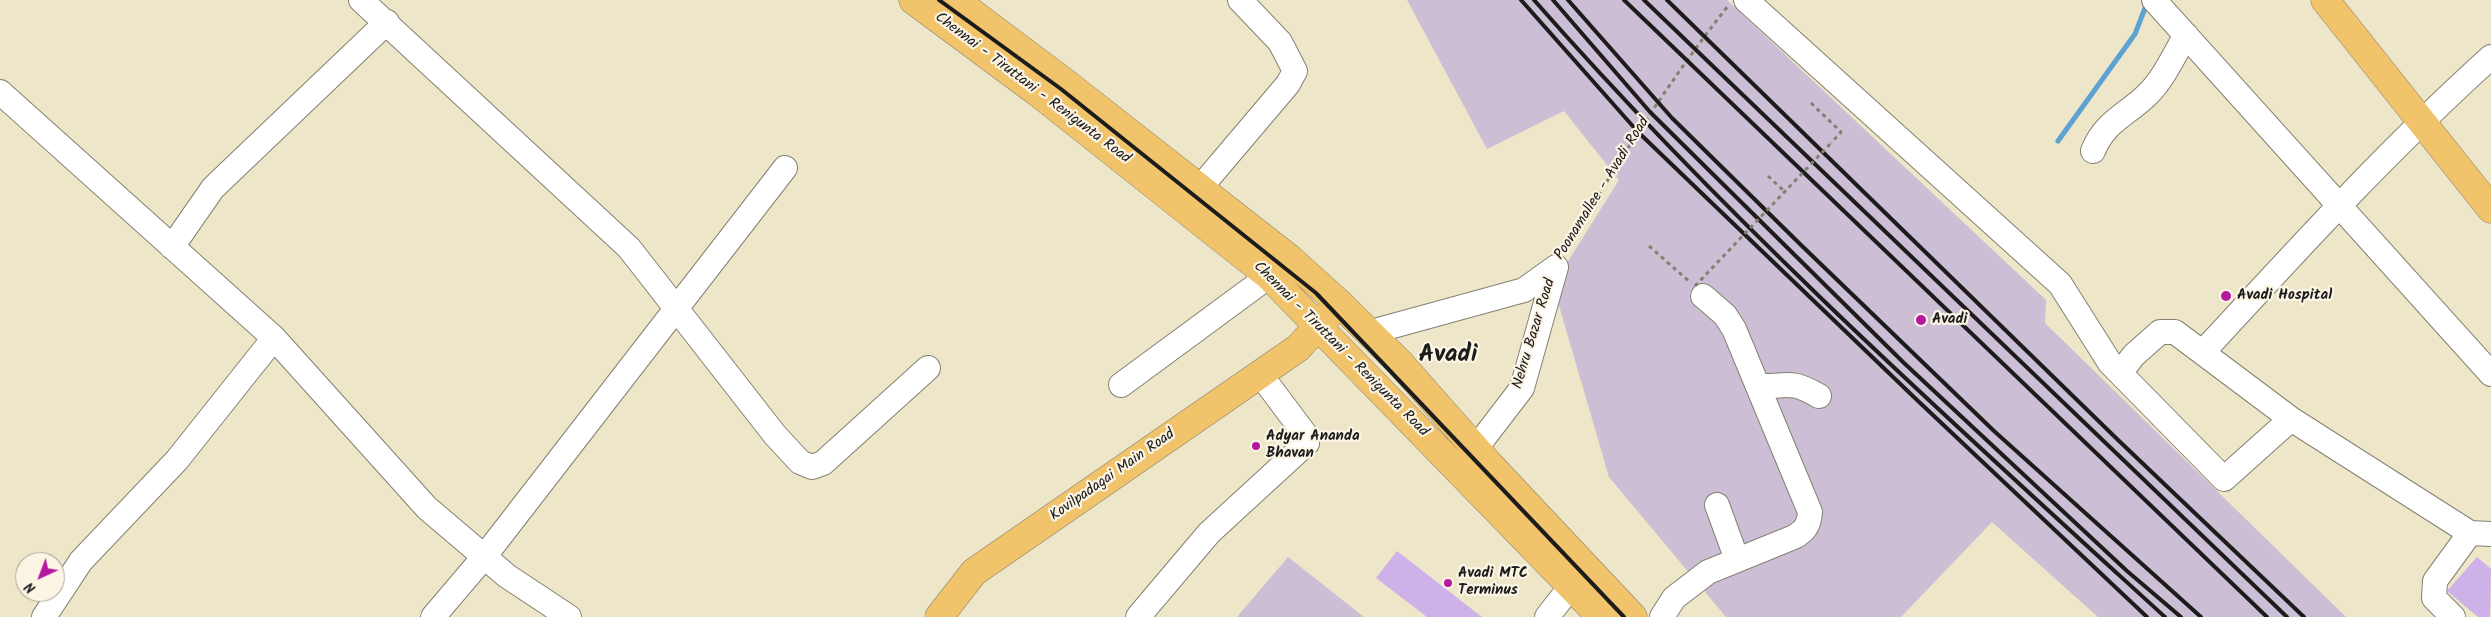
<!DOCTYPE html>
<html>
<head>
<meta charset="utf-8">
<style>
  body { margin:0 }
  #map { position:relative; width:2491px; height:617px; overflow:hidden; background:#ede6c8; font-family:Kalam,sans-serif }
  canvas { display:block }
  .north { position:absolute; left:15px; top:552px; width:50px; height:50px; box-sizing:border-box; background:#fcf5e5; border:1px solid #a29e95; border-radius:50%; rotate:223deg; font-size:14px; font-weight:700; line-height:20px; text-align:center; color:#1c1c1c }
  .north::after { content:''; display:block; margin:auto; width:18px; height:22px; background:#b5179e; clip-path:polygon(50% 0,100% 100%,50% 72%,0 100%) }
</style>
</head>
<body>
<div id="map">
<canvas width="2491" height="617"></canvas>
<div class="north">N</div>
</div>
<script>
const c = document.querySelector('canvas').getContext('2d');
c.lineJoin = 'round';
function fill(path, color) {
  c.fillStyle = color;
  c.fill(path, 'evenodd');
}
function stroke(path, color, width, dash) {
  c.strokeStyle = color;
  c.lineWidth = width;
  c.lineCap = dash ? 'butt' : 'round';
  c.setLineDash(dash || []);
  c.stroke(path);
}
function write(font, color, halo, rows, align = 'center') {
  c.font = font + ' Kalam,sans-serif';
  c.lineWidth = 4.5;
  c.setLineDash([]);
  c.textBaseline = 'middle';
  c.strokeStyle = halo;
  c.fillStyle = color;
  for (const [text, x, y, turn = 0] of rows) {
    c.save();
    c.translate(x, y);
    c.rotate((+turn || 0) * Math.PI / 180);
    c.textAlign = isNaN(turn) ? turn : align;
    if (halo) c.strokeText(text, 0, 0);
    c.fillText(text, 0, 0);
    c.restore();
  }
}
fill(new Path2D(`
  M1407,0H1727L2046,300L2045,323L2346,617H2098L1992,522L1901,617H1726L1609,477L1553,285L1619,180L1564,111L1487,149Z
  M1288,557L1364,617H1237Z`), '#ccbed4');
stroke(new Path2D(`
  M2058,141L2135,34L2147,3`), '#5ca2d2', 5);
fill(new Path2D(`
  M1397,551L1482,617H1427L1376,578Z
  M2477,557L2491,569L2490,617H2478L2447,591Z`), '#ceb1e8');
const minor = new Path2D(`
  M361,0L629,248L775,435L800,462L812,467L823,463L928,368
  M1746,0L2060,284L2110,363L2224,479L2291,419L2470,533L2491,534
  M2154,0L2491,374
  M0,92L274,338L177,460L81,561L44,617
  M2093,151C2105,121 2127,115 2148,94C2164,78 2174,55 2186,35
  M1188,202L1288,84L1295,71L1280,42L1240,0
  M172,247L213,188L387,22
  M1371,332L1524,290L1556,267
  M274,338L427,508L507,576L569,617
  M2203,352C2296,251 2389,149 2491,57
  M2120,373L2134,355L2160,332H2175L2291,419
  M1121,385L1269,276
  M1758,386C1789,387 1789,379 1819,396
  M1476,448L1522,388L1556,267
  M1717,505L1737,560
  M433,617L484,557L785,168
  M1138,617L1209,533L1307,443L1305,434L1260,374
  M1547,617L1583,571
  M1662,617L1674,598L1708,572L1794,537C1805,531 1809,525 1810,512L1734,329L1725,315L1703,296
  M2453,617L2434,598L2435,581L2470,533`);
const major = new Path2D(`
  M2325,0L2491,209
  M939,617L974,572L1298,348L1339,303`);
const highway = new Path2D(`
  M913,0L1037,92L1269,276L1601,617
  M955,0L1067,84L1289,258L1339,303L1400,363L1490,465L1633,617`);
stroke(minor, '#848172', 26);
stroke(major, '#848172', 29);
stroke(highway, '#848172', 29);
stroke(new Path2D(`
  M1811,103L1841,132L1831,143
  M1768,176L1785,192
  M1649,246L1691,283
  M1565,250C1616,166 1667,83 1728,6`), '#848172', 3, [4, 4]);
stroke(minor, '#fff', 24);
stroke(major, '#f1c36a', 28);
stroke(highway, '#f1c36a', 28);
stroke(new Path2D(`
  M939,0L1061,89L1316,293L1624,617
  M1521,0L1638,132L1917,400L2147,617
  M1534,0C1728,221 1948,419 2165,617
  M1553,0L1650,112L1904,363L2127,571L2181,617
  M1568,0L1672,118L1801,245L1994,431L2201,617
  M1624,0L2267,617
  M1644,0L2287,617
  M1667,0L2117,439L2304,617`), '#1c1c1c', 4);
stroke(new Path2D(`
  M1695,286L1831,143`), '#848172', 3, [4, 4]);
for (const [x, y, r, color] of [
  [2226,296,6,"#b5179e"],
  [1921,320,6,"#b5179e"],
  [1256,446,5,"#b5179e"],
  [1448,583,5,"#b5179e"]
]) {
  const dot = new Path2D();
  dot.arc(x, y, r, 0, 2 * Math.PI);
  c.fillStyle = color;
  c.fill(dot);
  stroke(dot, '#fcf5e5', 2);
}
write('15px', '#1c1c1c', '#fcf5e5', [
  ["Chennai - Tiruttani - Renigunta Road",1032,89,37],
  ["Poonamallee - Avadi Road",1603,189,-58],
  ["Nehru Bazar Road",1535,334,-73],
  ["Chennai - Tiruttani - Renigunta Road",1340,350,45],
  ["Kovilpadagai Main Road",1113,476,-35]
]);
write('bold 15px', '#1c1c1c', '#fcf5e5', [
  ["Avadi Hospital",2237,296],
  ["Avadi",1932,320],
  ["Adyar Ananda",1266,437],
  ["Bhavan",1266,454],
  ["Avadi MTC",1458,574],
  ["Terminus",1458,591]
], 'left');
write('bold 25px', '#1c1c1c', '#fcf5e5', [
  ["Avadi",1448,357]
]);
</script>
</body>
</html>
